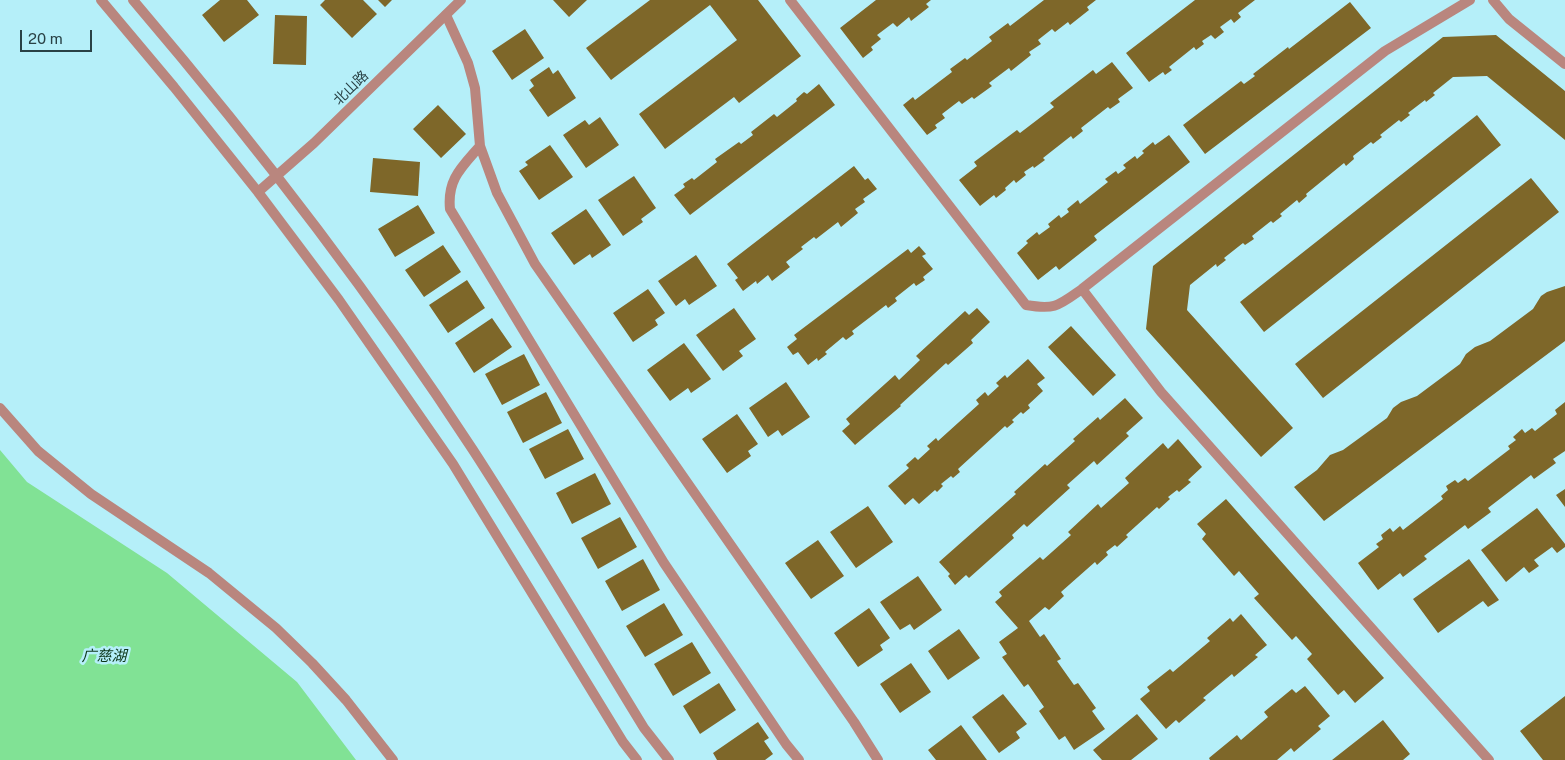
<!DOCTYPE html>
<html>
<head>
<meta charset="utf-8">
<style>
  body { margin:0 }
  #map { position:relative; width:1565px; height:760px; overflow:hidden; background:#b5eff9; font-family:"Public Sans",sans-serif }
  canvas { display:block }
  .scale { position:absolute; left:20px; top:30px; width:72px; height:22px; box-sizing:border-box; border:2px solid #294145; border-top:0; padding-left:6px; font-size:15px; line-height:18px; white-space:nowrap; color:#294145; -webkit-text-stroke:4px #b5eff9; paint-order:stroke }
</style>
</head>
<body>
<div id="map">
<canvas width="1565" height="760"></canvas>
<div class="scale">20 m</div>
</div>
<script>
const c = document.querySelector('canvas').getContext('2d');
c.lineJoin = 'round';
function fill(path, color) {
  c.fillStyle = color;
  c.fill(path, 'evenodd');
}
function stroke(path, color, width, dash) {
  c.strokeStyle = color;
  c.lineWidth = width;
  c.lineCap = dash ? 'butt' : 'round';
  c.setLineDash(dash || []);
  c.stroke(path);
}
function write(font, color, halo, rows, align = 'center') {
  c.font = font + ' "Public Sans","Noto Sans SC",sans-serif';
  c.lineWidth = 5;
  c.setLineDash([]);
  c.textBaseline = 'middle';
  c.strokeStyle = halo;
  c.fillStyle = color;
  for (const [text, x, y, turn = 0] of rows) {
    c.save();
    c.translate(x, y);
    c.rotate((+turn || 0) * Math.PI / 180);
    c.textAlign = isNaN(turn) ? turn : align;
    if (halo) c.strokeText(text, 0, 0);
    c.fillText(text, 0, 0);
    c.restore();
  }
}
fill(new Path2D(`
  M0,450L27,482L167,573L297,682L356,760H0Z`), '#81e295');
fill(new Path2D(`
  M220,0H247L259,15L224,42L202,15Z
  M325,0H363L377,14L352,38L320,5Z
  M378,0H392L385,7Z
  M553,0H587L569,17Z
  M650,0H758L801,56L739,103L734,97L665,149L639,114L737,40L710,5L611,80L586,48Z
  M876,0H931L926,4L929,7L911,21L909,17L897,27L893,23L877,35L881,39L871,47L873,50L863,58L840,28Z
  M1044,0H1096L1087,7L1089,10L1070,25L1068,22L1055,32L1052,29L1038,40L1041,44L1029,52L1031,55L1011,71L1009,68L989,83L992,86L974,99L972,97L962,104L959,101L942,114L945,118L935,125L937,128L927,135L903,105L913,97L915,100L952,72L950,69L965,58L967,60L992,41L989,37L1008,23L1010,26Z
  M1195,0H1255L1238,13L1241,17L1234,23L1231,19L1220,27L1224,32L1215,39L1211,35L1202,41L1204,44L1196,50L1194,47L1169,67L1172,70L1165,75L1163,72L1149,82L1126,53Z
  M1350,2L1371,28L1205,154L1183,125L1241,81L1244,84L1255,76L1253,74L1288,47L1289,49Z
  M275,15L307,16L306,65L273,64Z
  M525,29L544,58L512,80L492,51Z
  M1496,35L1565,91V140L1487,76L1453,77L1433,93L1435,95L1426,102L1425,100L1408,113L1410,115L1401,122L1399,120L1380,135L1382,137L1373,144L1371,142L1353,156L1354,159L1346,166L1344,163L1306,194L1307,196L1299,203L1297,200L1280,214L1282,216L1273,223L1271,221L1252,236L1254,239L1245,245L1243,243L1224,258L1226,260L1217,267L1216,264L1190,285L1187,310L1293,428L1261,457L1146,329L1153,266L1443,37Z
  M1112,62L1133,88L1118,99L1120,102L1110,109L1108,107L1081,128L1083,131L1073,139L1071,136L1043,158L1045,160L1034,168L1033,166L1024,172L1026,175L1016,183L1014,180L1005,188L1006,190L996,198L994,195L980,206L959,180L977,166L974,162L1017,130L1020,133L1054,107L1050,103L1093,70L1096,74Z
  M549,67L553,74L558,70L576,98L548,117L529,90L534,86L530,80Z
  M819,84L835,105L690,215L674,195L685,187L683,184L692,178L694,180L717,162L715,159L739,142L741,144L753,135L751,132L774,114L777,117L797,101L796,99L804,92L807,94Z
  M438,105L466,134L441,158L413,129Z
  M1477,115L1501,145L1264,332L1240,302Z
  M600,117L619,145L586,168L563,135L585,120L589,125Z
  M1169,135L1190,162L1094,236L1097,240L1059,270L1056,266L1038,280L1017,253L1028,243L1026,241L1037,232L1039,235L1050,227L1048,224L1059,215L1061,218L1069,212L1067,209L1078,200L1080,204L1108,182L1105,179L1116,171L1118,174L1126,168L1123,165L1135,156L1137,159L1144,153L1142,151L1153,142L1155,145Z
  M550,145L573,177L539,200L519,171L528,165L525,162Z
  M373,158L420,162L418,196L370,192Z
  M854,166L865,180L868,178L877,189L863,199L865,202L855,209L858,213L841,227L838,222L816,239L814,237L801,247L803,249L786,262L790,267L772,281L768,275L757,284L756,281L743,291L735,280L738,278L727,264Z
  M634,176L656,208L641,219L643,222L623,236L598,200Z
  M1531,178L1559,212L1323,398L1295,364Z
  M418,205L435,233L395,257L378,229Z
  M586,209L611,245L592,258L590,254L574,265L551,233Z
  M443,245L461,272L424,297L405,270Z
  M919,246L926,254L922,256L933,269L923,277L925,280L916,286L914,283L895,298L897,301L888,308L886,305L852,331L854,334L846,340L843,337L825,352L827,354L818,361L817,358L808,365L798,352L793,355L787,347L797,339L794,335L908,249L911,253Z
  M696,255L717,286L689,305L685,299L676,306L658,281Z
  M467,280L485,308L448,333L429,305Z
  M1565,286V341L1324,521L1294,487L1317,470L1330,455L1343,450L1387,418L1393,408L1401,402L1417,396L1460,364L1466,354L1475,347L1490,341L1533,309L1541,296L1547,292Z
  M648,289L665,313L655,320L658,325L633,342L613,313Z
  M734,308L756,339L739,351L743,356L723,371L696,335Z
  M977,308L990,322L971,340L973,343L948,365L946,363L900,405L901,406L855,445L842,431L850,424L846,419L895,375L899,380L920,360L916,356L965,311L969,315Z
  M492,318L512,347L474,373L455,343Z
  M1071,326L1116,375L1093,396L1048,347Z
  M684,343L711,379L691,393L688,388L670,401L647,370Z
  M524,354L540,385L502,405L485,374Z
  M1028,359L1045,378L1037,384L1043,391L1028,405L1030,408L1023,414L1021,412L1012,420L1014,422L1007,428L1005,426L958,469L960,472L953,478L951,476L941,484L943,486L937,492L935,490L919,504L913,498L905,505L888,486L909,468L906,465L915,457L918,460L930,449L927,446L936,438L938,441L979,404L976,400L985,392L988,396L999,386L996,383L1005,375L1007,378Z
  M786,382L810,417L782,436L778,430L768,437L749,408Z
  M546,392L562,423L523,443L507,412Z
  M1125,398L1143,418L1126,433L1129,436L1097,465L1094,461L1067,485L1070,488L1027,527L1024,524L1012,535L1014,538L969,578L966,575L955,585L948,576L950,574L939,562L1016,494L1014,492L1045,464L1047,466L1075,441L1073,439L1098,417L1100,420Z
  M1565,402V451L1553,459L1556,463L1534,479L1531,475L1488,508L1491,512L1468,529L1465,525L1424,556L1427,559L1403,577L1400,573L1378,590L1358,563L1379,547L1376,544L1383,539L1381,535L1390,528L1393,532L1400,526L1403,530L1443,499L1441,496L1448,490L1446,486L1455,480L1458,483L1465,478L1468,481L1510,449L1508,446L1516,440L1513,437L1522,429L1525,433L1532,428L1535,431L1557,414L1555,410Z
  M737,414L758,444L748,451L751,456L727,473L702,439Z
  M568,429L584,459L545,479L529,449Z
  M1178,439L1202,467L1188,480L1191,482L1179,492L1177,490L1168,497L1170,499L1159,509L1157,507L1126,535L1128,537L1117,547L1115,545L1106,552L1108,555L1097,565L1095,562L1061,592L1064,596L1049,610L1045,607L1029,621L1040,637L1044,634L1061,659L1057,661L1074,685L1078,683L1096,708L1092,711L1105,729L1074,750L1065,736L1059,740L1039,711L1044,707L1028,684L1024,687L1002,657L1007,654L999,642L1018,628L995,602L1002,596L999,592L1040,557L1043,560L1071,535L1068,532L1098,504L1101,508L1129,483L1125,478L1163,443L1168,449Z
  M595,473L611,504L572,524L556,493Z
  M1565,489V507L1556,495Z
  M1226,499L1384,678L1355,703L1344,690L1338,695L1307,659L1312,654L1296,636L1292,640L1254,598L1259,594L1239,571L1234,576L1202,539L1206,534L1197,524Z
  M868,506L893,542L856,568L830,532Z
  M1537,508L1565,544V547L1557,553L1552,547L1534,560L1539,566L1529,573L1524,567L1506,582L1481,550Z
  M620,517L637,547L598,569L581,538Z
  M818,540L844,576L811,599L785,563Z
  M643,559L660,590L622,611L605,581Z
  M1469,559L1499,600L1488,607L1483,601L1438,633L1413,599Z
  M918,576L942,610L914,630L910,624L900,630L880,602Z
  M664,603L683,635L645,657L626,626Z
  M869,608L890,638L880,645L883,650L858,667L834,633Z
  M1241,614L1267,645L1255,655L1258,657L1234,677L1232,674L1203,698L1206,700L1179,723L1176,720L1166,729L1140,699L1150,691L1147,687L1170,669L1173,672L1210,641L1207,638L1230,618L1233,622Z
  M959,629L980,658L948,680L928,651Z
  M692,642L711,673L673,696L654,664Z
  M911,663L931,692L900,713L880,684Z
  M719,683L736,710L700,734L683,706Z
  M1305,686L1330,716L1318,726L1321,729L1294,752L1291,748L1277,760H1210L1209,758L1237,735L1241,740L1268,717L1264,712L1292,689L1296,693Z
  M1003,694L1027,724L1016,732L1020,738L999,753L972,717Z
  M1565,696V760H1543L1520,731Z
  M1137,714L1158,739L1131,760H1102L1093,750Z
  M1383,720L1410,754L1403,760H1332Z
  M758,722L769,738L764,741L773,754L765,760H717L713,753Z
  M961,725L987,760H936L928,750Z`), '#7e6729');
stroke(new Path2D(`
  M790,0L1026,305C1055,310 1058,306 1082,289L1385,51L1470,0
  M1493,0L1509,19L1565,64
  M446,15L468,63L475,88L480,146L497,193L535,264L854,722L878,760
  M480,146C462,167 447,179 450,209L664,563L786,744L799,760
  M1082,289L1161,392L1489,760`), '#b9867e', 10);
stroke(new Path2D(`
  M0,408L38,451L91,494L209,573L276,628L312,663L346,700L393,760`), '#b9867e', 10);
stroke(new Path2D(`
  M101,0L174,87L258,192L339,300L453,464L623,742L637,760
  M133,0C255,143 370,292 473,450C532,541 587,635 644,728L669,760
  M258,192L314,143L461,0`), '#b9867e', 10);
write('14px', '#294145', '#b5eff9', [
  ["北山路",351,88,-44]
]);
write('italic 15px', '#0c3518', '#b5eff9', [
  ["广慈湖",104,656]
]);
</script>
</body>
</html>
